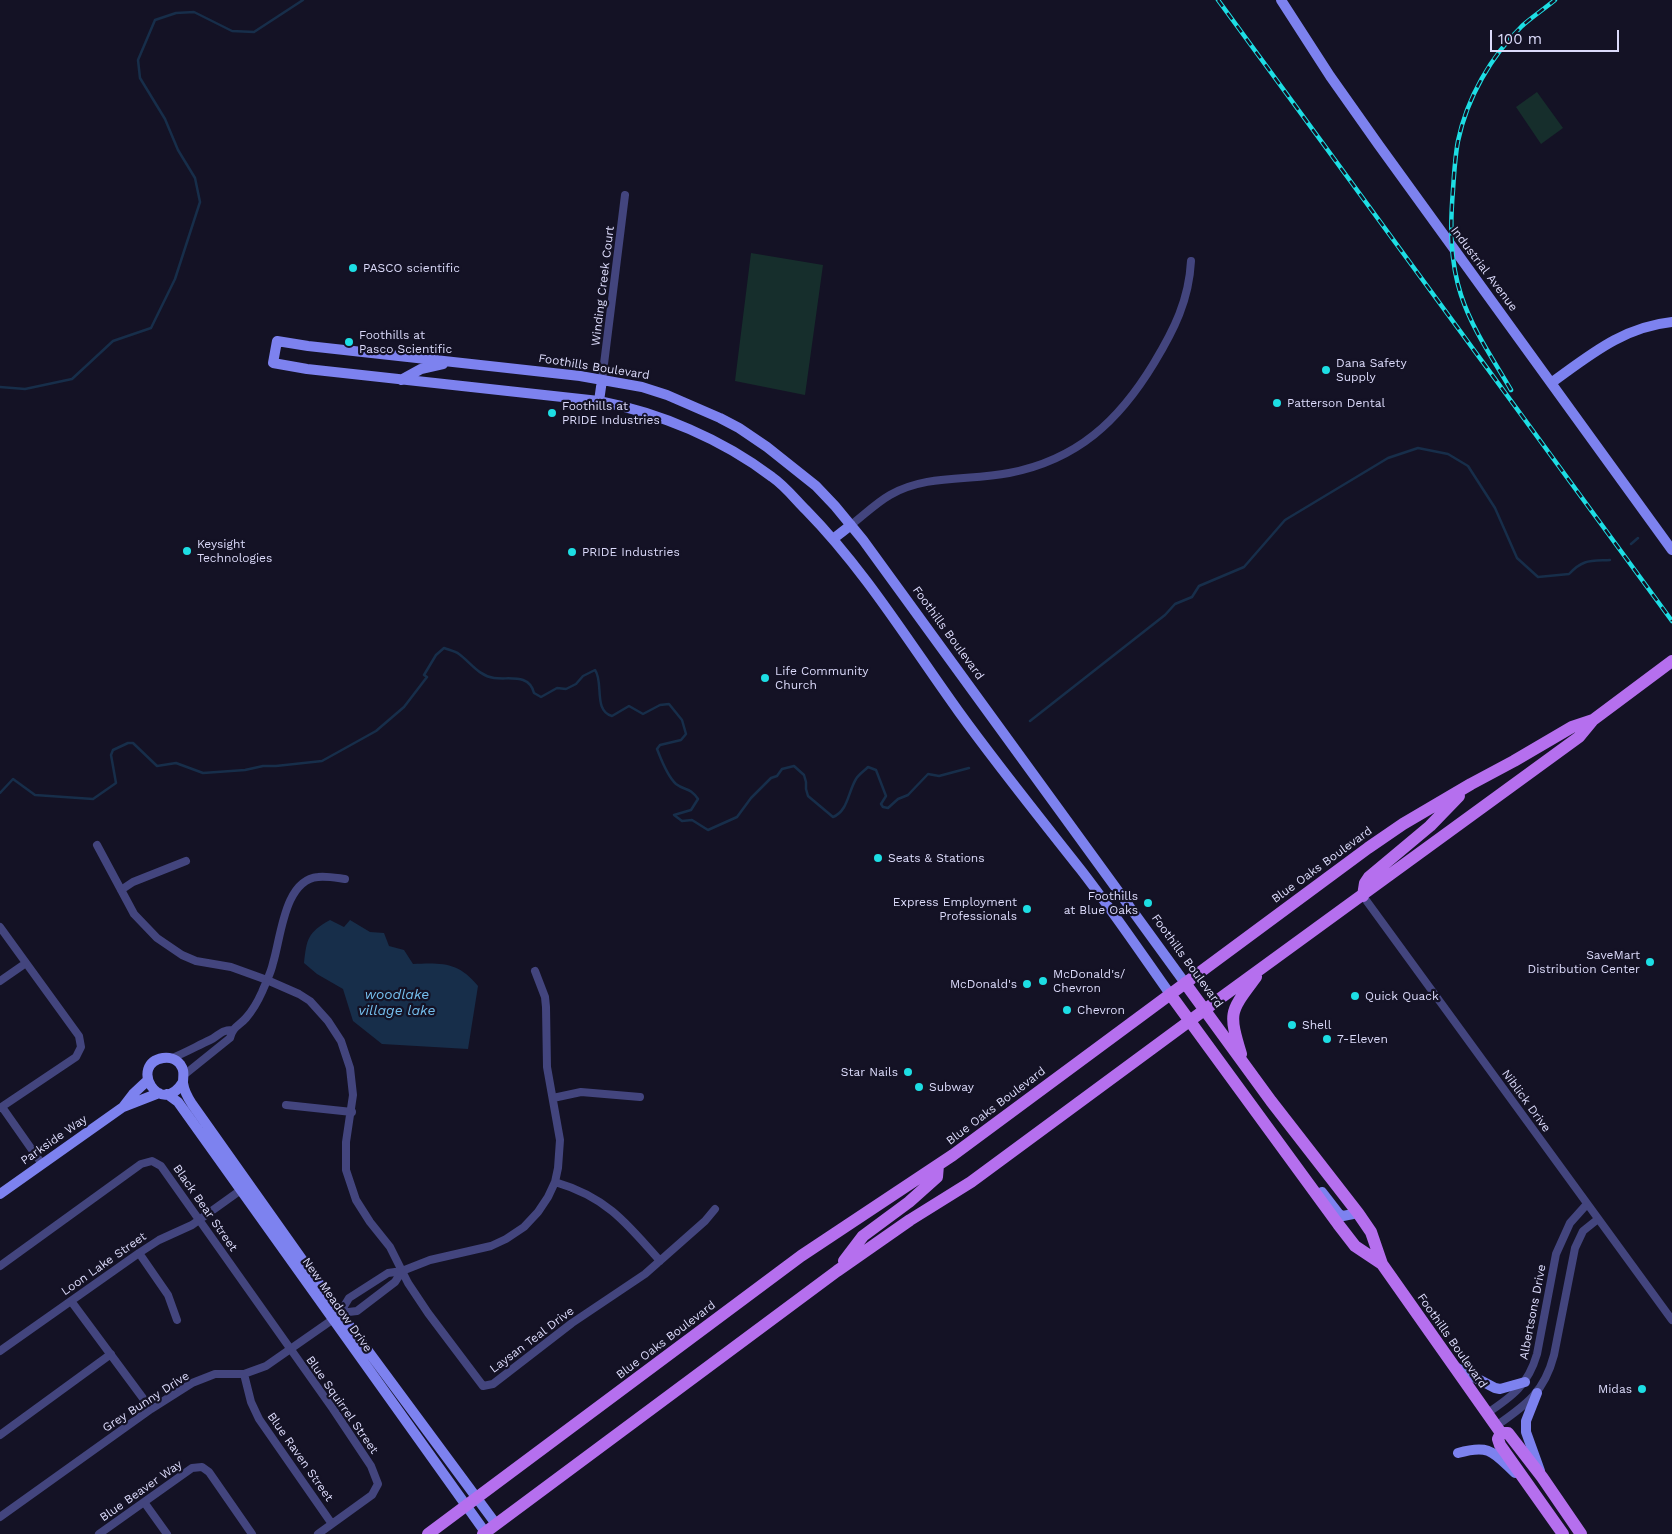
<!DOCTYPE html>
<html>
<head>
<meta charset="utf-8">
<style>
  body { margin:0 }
  #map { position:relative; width:1672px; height:1534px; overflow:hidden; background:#141225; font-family:"Work Sans",sans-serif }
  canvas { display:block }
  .scale { position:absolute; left:1490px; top:30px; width:129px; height:22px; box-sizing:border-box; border:2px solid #dcdbfb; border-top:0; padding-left:6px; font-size:15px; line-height:18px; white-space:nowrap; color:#dcdbfb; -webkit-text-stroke:4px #141225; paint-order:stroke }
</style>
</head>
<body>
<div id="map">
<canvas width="1672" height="1534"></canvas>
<div class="scale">100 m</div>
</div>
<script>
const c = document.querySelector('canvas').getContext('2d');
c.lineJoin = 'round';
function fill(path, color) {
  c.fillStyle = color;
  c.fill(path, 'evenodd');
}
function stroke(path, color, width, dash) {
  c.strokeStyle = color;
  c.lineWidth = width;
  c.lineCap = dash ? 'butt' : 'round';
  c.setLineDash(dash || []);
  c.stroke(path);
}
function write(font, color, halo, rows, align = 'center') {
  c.font = font + ' "Work Sans",sans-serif';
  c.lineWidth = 4.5;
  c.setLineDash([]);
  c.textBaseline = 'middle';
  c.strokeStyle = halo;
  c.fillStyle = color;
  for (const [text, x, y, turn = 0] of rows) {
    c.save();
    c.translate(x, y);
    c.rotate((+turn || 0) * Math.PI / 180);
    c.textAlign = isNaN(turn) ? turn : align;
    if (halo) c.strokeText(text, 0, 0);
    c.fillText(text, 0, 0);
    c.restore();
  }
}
fill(new Path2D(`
  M1537,92L1563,128L1541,144L1516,107Z
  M751,253L823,265L805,395L735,381Z`), '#162e2c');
fill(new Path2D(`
  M330,920L344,927L350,920L370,932L384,933L389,946L404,950L413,964C443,963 458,962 478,986L468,1049L382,1044L353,1021L343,989L317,974L304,963C307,939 307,933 330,920Z`), '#172e4a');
stroke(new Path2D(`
  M0,387L25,389L72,379L113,341L151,328L175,279L200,202L195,178L178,150L165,119L140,78L138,60L155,20L176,13L194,12L232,31L254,32L303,0
  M1631,544L1638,538
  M1030,721L1165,615L1175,604L1192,597L1199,586L1244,567L1285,520L1388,458L1418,448L1448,454L1468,466L1495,508L1517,558L1538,577L1569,574C1583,559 1590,561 1610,560
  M0,793L13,779L35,795L93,799L116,783L111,755L113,750L128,743H133L157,766L176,763L203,773L245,770L263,766H276L322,761L376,731L404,707L427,677L424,675L436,655L444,648C449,650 455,651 459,654C470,662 479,676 494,678C509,680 529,673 534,693L541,697L557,688L566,689L576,684L583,676L595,670C604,682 593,711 612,716L629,706L643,714L660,705L669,704L682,720L686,734L681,740L660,745L657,749C661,759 667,776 676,784C685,791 690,787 698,799L691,810L674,815L682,821L692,820L708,830L737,817L751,798L771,778L777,776L782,769L794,766L804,775L806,782V789L808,796L833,817C848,811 848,792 856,779C858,775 864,771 868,767L876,770L886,796L881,804L883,807L888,808L898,799L908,795L928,774L939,776L969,768`), '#172e4a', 2.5);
stroke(new Path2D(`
  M602,380L625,195
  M851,525C864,515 876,503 890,495C926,474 970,481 1009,473C1077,460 1119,421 1154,363C1174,330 1189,300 1191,261
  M97,845L134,914L157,938L182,955L196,961L231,967L267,980L299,994L310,1001L328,1021L341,1041L350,1068L353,1095L346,1142V1170L356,1200L370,1222L390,1247L408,1283L428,1313L483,1386L493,1384L572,1323L645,1274L705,1221L715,1209
  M121,890L133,882L186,861
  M1363,896L1672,1320
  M0,927L79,1036L81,1047L76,1057L0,1108
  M0,981L26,963
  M172,1058C185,1053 197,1046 210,1040C219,1036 220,1030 232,1030
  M184,1075L230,1038C233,1026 239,1026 246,1018C253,1010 258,1001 262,992C266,982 271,973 273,963C281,938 284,880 318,877C327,876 337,878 345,879
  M553,1098L581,1092L640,1097
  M286,1105L352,1112
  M2,1107L42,1164
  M555,1182C606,1197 626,1222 660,1261
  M139,1253L168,1295L177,1320
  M0,1266L141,1164L152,1161L161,1166L333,1409L371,1466L378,1484L372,1495L318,1534
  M71,1301L151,1409
  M340,1313L357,1311L395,1282L402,1271
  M0,1351L139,1253L159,1240L192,1225L245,1187
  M244,1374L251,1402L259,1419L332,1524
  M1486,1414C1513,1396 1528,1385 1537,1354L1556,1254L1570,1223L1587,1204
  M1496,1426C1526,1405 1544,1393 1554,1355L1575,1248L1583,1231L1598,1219
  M0,1435L111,1354
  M144,1502L167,1534
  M0,1517L151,1409L192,1383L215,1374H244L266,1366L332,1320L340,1313L349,1298L388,1273L402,1271L430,1260L491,1246L506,1239L524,1227L538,1212L548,1197L555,1182L558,1168L560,1140L547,1067L546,1007L545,997L535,971
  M99,1534L192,1468L202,1467L209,1472L252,1534`), '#43457e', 8);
stroke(new Path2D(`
  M1281,0L1330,76L1378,144L1672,550
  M401,380L421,369L443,364
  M1551,383C1590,355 1623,327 1672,322
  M599,401L602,380
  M833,539L851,525
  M1170,994C1141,953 1112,910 1081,870C1040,818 998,766 959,712C910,644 865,570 806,510C795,499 785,486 772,477C722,439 660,413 599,401L307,369L273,363L277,341L308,346L580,376L642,387L667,395L720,418L739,428L767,447L816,486L835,506L863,540L1185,983
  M183,1082C160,1119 128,1064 163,1058C169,1057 176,1059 180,1064C185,1071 183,1075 183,1083C184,1090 188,1098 192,1104L340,1313L496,1524
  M167,1094L178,1102L485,1532
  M123,1107L133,1094L148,1080
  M1322,1192L1339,1214L1343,1216L1358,1213
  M0,1194L123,1107L159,1093
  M1455,1367L1495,1388L1500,1389L1525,1382
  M1537,1393L1526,1421V1432L1540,1471
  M1458,1453C1490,1444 1493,1452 1515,1473`), '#7d82ef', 10);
stroke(new Path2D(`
  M1363,896L1365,883L1369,877L1430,826L1459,796
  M1185,983L1271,1101L1358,1213L1371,1232L1382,1264L1501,1433
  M1170,994L1338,1224L1355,1246L1382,1264
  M1241,1054C1228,1011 1230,1012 1256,977
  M844,1261L863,1236L909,1202L937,1177L938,1165
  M1501,1433H1508L1542,1477L1581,1534
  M1501,1433L1498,1439L1500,1445L1563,1534
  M428,1534L801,1256L953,1155L1368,848L1403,824L1471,784L1514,761L1572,727L1593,720
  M483,1534L837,1271L910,1220L971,1182L1222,997L1579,737L1593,720L1672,661`), '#b56fee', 12);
const rail = new Path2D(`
  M1218,0L1672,621
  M1511,390C1493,359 1472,329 1461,295C1450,261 1450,226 1453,190C1454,174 1455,157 1458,141C1467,98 1491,56 1522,26C1532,17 1544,9 1555,0`);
stroke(rail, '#1ddee4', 4.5);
stroke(rail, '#141225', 2.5, [8]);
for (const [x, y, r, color] of [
  [353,268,5,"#1ddee4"],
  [349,342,5,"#1ddee4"],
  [1326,370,5,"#1ddee4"],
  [1277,403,5,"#1ddee4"],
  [552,413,5,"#1ddee4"],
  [187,551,5,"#1ddee4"],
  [572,552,5,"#1ddee4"],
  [765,678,5,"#1ddee4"],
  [878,858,5,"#1ddee4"],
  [1148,903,5,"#1ddee4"],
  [1027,909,5,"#1ddee4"],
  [1650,962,5,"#1ddee4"],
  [1043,981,5,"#1ddee4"],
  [1027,984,5,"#1ddee4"],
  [1355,996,5,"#1ddee4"],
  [1067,1010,5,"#1ddee4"],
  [1292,1025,5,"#1ddee4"],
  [1327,1039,5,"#1ddee4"],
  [908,1072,5,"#1ddee4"],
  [919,1087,5,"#1ddee4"],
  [1642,1389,5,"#1ddee4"]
]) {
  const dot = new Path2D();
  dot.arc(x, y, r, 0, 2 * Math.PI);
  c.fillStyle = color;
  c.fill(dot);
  stroke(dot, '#141225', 2);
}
write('12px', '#dcdbfb', '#141225', [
  ["PASCO scientific",363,268],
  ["Foothills at",359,335],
  ["Pasco Scientific",359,349],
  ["Dana Safety",1336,363],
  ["Supply",1336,377],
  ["Patterson Dental",1287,403],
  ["Foothills at",562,406],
  ["PRIDE Industries",562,420],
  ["Keysight",197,544],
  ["Technologies",197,558],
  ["PRIDE Industries",582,552],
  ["Life Community",775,671],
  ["Church",775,685],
  ["Seats & Stations",888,858],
  ["Foothills",1138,896,"right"],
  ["at Blue Oaks",1138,910,"right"],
  ["Express Employment",1017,902,"right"],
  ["Professionals",1017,916,"right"],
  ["SaveMart",1640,955,"right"],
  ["Distribution Center",1640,969,"right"],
  ["McDonald's/",1053,974],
  ["Chevron",1053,988],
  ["McDonald's",1017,984,"right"],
  ["Quick Quack",1365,996],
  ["Chevron",1077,1010],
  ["Shell",1302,1025],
  ["7-Eleven",1337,1039],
  ["Star Nails",898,1072,"right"],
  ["Subway",929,1087],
  ["Midas",1632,1389,"right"]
], 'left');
write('12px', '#dcdbfb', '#141225', [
  ["Industrial Avenue",1484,269,53],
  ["Winding Creek Court",603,286,-83],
  ["Foothills Boulevard",594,367,9],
  ["Foothills Boulevard",948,633,54],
  ["Blue Oaks Boulevard",1322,865,-36],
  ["Foothills Boulevard",1187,961,54],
  ["Niblick Drive",1526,1101,54],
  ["Blue Oaks Boulevard",996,1106,-37],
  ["Parkside Way",54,1140,-35],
  ["Black Bear Street",205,1208,55],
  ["Loon Lake Street",104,1264,-35],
  ["New Meadow Drive",337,1305,55],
  ["Albertsons Drive",1533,1312,-79],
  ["Laysan Teal Drive",532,1340,-37],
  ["Blue Oaks Boulevard",666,1340,-37],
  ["Foothills Boulevard",1452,1341,55],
  ["Grey Bunny Drive",146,1402,-33],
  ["Blue Squirrel Street",342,1405,55],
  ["Blue Raven Street",300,1457,55],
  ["Blue Beaver Way",141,1491,-35]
]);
write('italic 14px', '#75bfee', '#141225', [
  ["woodlake",397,995],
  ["village lake",397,1011]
]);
</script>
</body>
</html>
